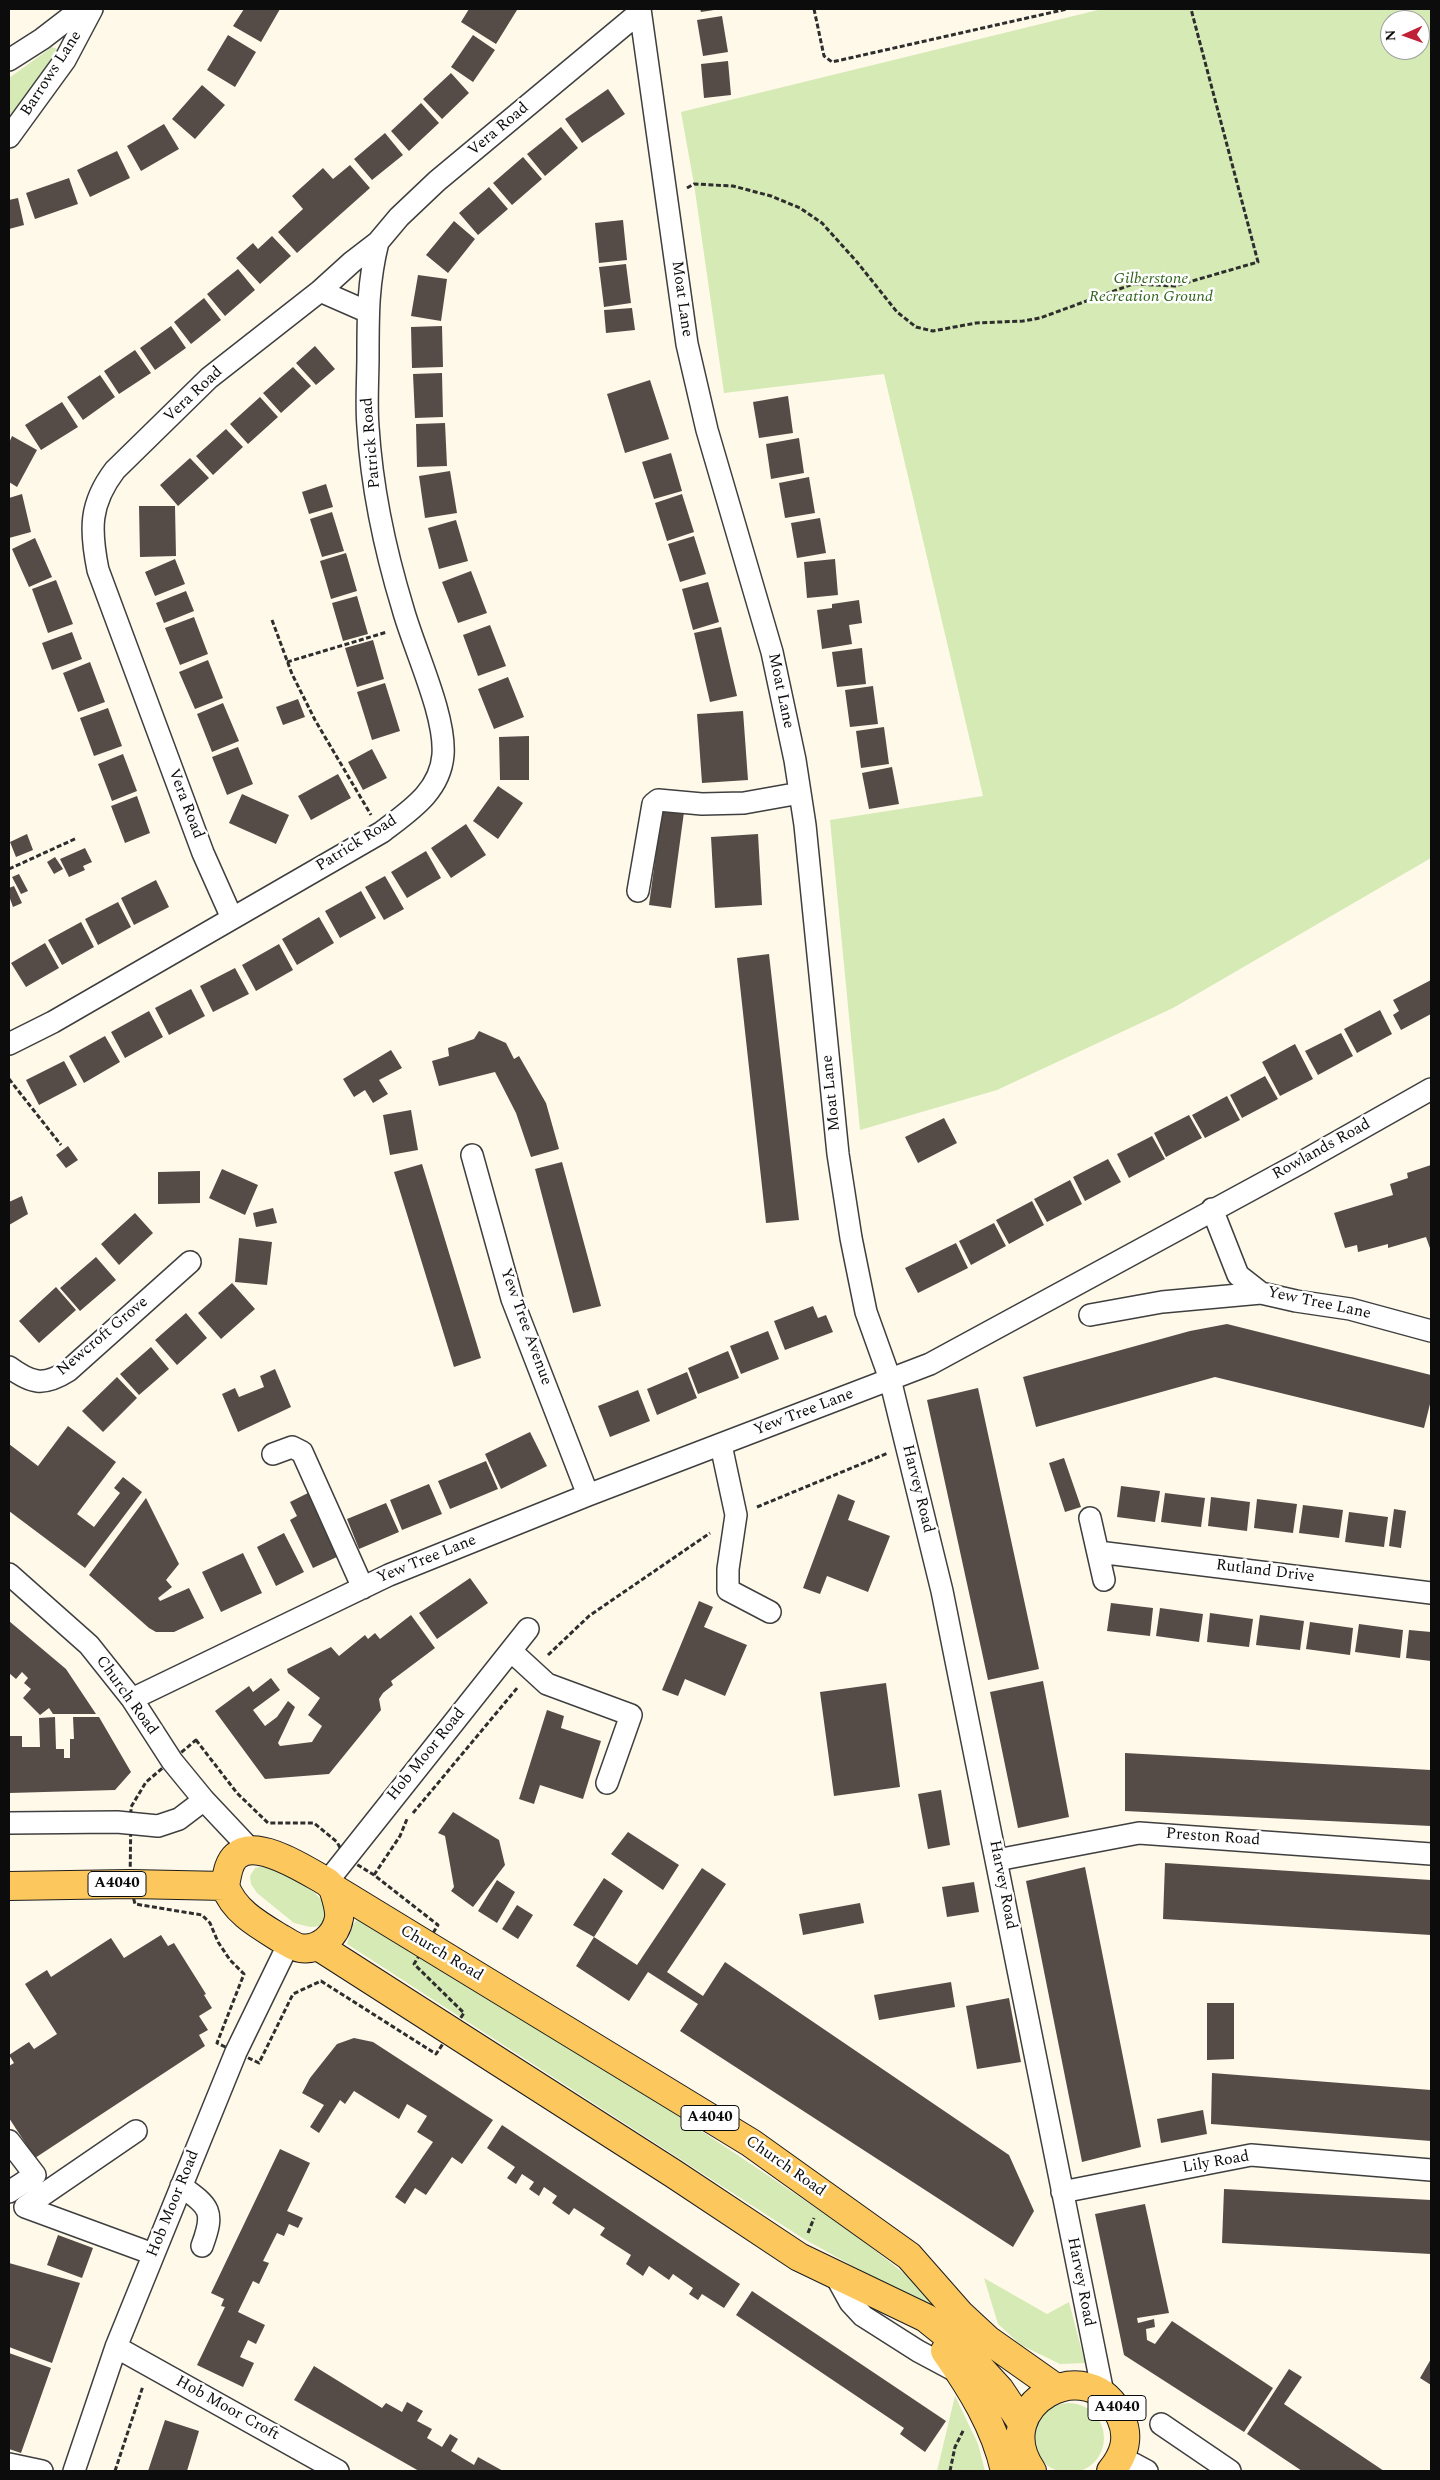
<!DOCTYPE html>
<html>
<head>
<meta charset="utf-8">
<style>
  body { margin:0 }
  #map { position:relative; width:1440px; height:2480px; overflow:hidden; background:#fff9ea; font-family:Spectral,serif }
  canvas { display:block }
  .frame { position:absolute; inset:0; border:10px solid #0c0c0c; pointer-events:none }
  .north { position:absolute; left:1380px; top:10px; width:50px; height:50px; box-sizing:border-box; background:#fff; border:1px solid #9e9e9e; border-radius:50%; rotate:268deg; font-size:14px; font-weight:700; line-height:20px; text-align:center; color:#0c0c0c }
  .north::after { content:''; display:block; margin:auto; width:18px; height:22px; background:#bf2137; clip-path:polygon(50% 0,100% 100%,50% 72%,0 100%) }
</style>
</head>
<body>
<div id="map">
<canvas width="1440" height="2480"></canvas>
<div class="frame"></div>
<div class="north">N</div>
</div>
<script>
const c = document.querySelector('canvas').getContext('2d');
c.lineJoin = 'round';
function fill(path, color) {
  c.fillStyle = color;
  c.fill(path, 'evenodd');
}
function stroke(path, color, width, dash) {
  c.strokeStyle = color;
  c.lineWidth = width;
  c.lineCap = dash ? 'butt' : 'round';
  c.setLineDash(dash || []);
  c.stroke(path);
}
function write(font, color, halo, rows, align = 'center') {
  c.font = font + ' Spectral,serif';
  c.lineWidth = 5;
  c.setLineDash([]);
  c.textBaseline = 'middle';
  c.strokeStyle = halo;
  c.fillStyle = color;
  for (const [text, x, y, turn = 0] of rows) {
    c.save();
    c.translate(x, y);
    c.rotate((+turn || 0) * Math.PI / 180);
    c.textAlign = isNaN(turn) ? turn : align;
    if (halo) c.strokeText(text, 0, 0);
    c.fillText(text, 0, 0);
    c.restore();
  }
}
fill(new Path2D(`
  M1102,9H1431V858L1173,1008L997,1090L860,1130L830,820L983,796L884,374L724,393L694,184L681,112ZM1390,20H1420V50H1390Z
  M52,47L57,49L56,55L9,118V78Z
  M264,1866C287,1878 343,1895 320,1926L310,1927L294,1923L257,1893L251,1884L250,1876L255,1868Z
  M359,1917C488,1996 617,2074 742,2158C808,2203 875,2245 933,2299L927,2307L804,2239L347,1944L353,1925Z
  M984,2278L1047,2314L1069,2302L1085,2363L1060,2364L1021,2345L998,2324Z
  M955,2396L978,2444L985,2471H937Z
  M1034 2438a35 35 0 1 1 70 0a35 35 0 1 1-70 0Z`), '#d5eab4');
fill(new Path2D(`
  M244,9H280L261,42L233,26Z
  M469,9H515L517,10L496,44L461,22Z
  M700,9H714V10L701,12Z
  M722,16L728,52L703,56L697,20Z
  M228,35L256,52L235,87L207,70Z
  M473,35L495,50L473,82L451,67Z
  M728,61L731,95L704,98L701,64Z
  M451,73L469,93L442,119L423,99Z
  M202,85L225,105L195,139L172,119Z
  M608,89L625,114L582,143L565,119Z
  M421,103L439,123L409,151L391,131Z
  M164,124L179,149L141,171L127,146Z
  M561,127L578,148L545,176L527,154Z
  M385,133L403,155L372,180L354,159Z
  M117,151L130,178L90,197L77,170Z
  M523,157L542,179L512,205L493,183Z
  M350,165L370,188L297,253L278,232L303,209L292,196L323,168L333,179Z
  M69,178L78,204L35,219L26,193Z
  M489,187L508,209L478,235L459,213Z
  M18,198L24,225L9,229V200Z
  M623,220L627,260L599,263L595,223Z
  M454,221L475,239L448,273L426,255Z
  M272,236L291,256L260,284L236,258L253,243L258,249Z
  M626,264L631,303L604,307L599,267Z
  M238,269L255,290L225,316L207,294Z
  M418,275L447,279L441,321L411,316Z
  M204,298L221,320L191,344L174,322Z
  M632,308L635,330L606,333L604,310Z
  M171,326L186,348L155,370L140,348Z
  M442,326L443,367L412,368L411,327Z
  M315,346L335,369L316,385L296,363Z
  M135,350L151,373L119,394L104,371Z
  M293,367L311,386L281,413L263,393Z
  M442,373L443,417L415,418L413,374Z
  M100,375L115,397L83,420L67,397Z
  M650,380L669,439L625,453L607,394Z
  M788,396L793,433L759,438L753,402Z
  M260,397L278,417L248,444L230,424Z
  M62,402L78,427L41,450L25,425Z
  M445,423L447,466L417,467L416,424Z
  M226,429L243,447L213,475L196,456Z
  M12,436L37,450L17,487L9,482V443Z
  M799,438L804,473L771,479L766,444Z
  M671,453L682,491L654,499L642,462Z
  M190,458L209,478L178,506L160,485Z
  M450,471L457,513L425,518L419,476Z
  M809,477L815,513L785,518L779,483Z
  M326,484L333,507L309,514L302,492Z
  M22,494L31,532L9,538V498Z
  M682,494L694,532L667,541L655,503Z
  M139,506H175L176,556L140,557Z
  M332,512L344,551L322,557L310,519Z
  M820,518L826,553L797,558L791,523Z
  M456,520L468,561L439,569L428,528Z
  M694,536L706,574L680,582L668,544Z
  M35,538L52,577L29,587L12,549Z
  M346,553L357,591L331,599L320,561Z
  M175,559L185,584L155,596L145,572Z
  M835,559L838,595L807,598L804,562Z
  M471,571L487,613L458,623L442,582Z
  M56,580L73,624L48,633L32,589Z
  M708,582L719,622L693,630L682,589Z
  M186,591L194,611L164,623L156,603Z
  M357,596L368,634L343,641L332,603Z
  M859,600L862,623L849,625L852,644L822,649L817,610L832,608V604Z
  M194,617L208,654L180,665L165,628Z
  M490,625L506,666L478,676L463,635Z
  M721,627L737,696L710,702L694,633Z
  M72,632L82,659L52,670L42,643Z
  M373,640L384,679L357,687L345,648Z
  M862,648L866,684L837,687L832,652Z
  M208,660L223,698L195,709L179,672Z
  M90,662L105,702L78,712L63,673Z
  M508,677L524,717L494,729L478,689Z
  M385,683L400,731L372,740L357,692Z
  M873,686L878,724L850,727L845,690Z
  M298,699L305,717L283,725L276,707Z
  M223,703L239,741L212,752L197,714Z
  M108,708L122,746L94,756L80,718Z
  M743,711L748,780L702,783L697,714Z
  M884,727L889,764L861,768L856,731Z
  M529,736V780H500L499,737Z
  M238,747L253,784L227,795L212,757Z
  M372,749L387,778L363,790L348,762Z
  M123,754L137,791L112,801L98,764Z
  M892,767L899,804L869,809L862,773Z
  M338,774L351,798L311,820L298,796Z
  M498,786L523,803L498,839L473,821Z
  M242,794L289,815L276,844L229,823Z
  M137,796L150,833L125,843L111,806Z
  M662,809L684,812L671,908L649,905Z
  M466,824L486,855L451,878L431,848Z
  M27,834L33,850L16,857L10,842Z
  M758,834L762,905L715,908L711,837Z
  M85,848L92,862L83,866L85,870L69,877L60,859Z
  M426,851L441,878L407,898L391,872Z
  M55,857L63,869L54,874L47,862Z
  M19,874L28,891L21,894L12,877Z
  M385,876L404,909L384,920L365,887Z
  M156,880L169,907L134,925L121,898Z
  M14,886L22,903L13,907L9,896V888Z
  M361,891L376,918L340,938L325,911Z
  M118,902L131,927L98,945L85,919Z
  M319,917L334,943L297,965L282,939Z
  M81,922L94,947L62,965L48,940Z
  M45,943L59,968L26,987L11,963Z
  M279,944L293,970L256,991L242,965Z
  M769,954L799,1220L766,1223L737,958Z
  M235,968L249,994L213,1012L200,986Z
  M1431,980V1014L1401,1030L1393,1015L1399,1011L1393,1000Z
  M191,989L205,1016L169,1035L155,1008Z
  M1380,1010L1392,1034L1357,1053L1344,1029Z
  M149,1011L163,1037L125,1058L111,1032Z
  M479,1031L506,1043L514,1059L519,1056L546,1103L559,1149L531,1157L516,1113L495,1072L439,1086L432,1061L449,1056L448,1048L474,1039Z
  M1341,1033L1353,1056L1318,1075L1305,1051Z
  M105,1036L120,1062L84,1083L69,1056Z
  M1295,1044L1313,1079L1280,1096L1262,1062Z
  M391,1050L402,1068L379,1080L388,1094L373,1103L365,1090L354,1097L343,1079Z
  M64,1061L77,1085L39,1105L26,1080Z
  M1265,1076L1278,1099L1242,1118L1230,1095Z
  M1227,1096L1240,1120L1205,1138L1192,1115Z
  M411,1110L418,1150L390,1155L383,1115Z
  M1189,1115L1202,1138L1166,1157L1154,1133Z
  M944,1118L957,1143L918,1163L905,1137Z
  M1152,1136L1165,1159L1129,1178L1117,1154Z
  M68,1146L78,1160L66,1168L56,1155Z
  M1108,1159L1121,1182L1085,1201L1073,1177Z
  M562,1162L601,1306L573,1313L535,1169Z
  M422,1164L481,1358L454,1367L394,1172Z
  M1431,1165V1251L1426,1237L1388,1248V1244L1358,1252L1357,1245L1345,1248L1334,1213L1393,1195L1390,1184L1408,1178L1407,1173Z
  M222,1169L258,1185L245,1215L209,1198Z
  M200,1171V1203L158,1204V1172Z
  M1070,1180L1082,1204L1047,1222L1034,1199Z
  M22,1196L28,1214L9,1225V1202Z
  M1032,1201L1044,1225L1009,1244L996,1220Z
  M273,1208L277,1223L256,1227L253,1213Z
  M135,1213L153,1233L119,1265L101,1244Z
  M994,1223L1006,1246L971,1265L959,1241Z
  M239,1238L272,1242L267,1285L235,1282Z
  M956,1243L968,1268L918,1293L905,1268Z
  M96,1257L116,1280L80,1311L60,1288Z
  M232,1283L255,1309L221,1339L198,1313Z
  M56,1287L76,1310L39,1343L19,1321Z
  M813,1306L818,1318L826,1315L833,1332L785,1350L774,1321Z
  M186,1313L207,1338L177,1365L155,1340Z
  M1227,1324L1431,1375V1400L1424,1428L1215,1377L1036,1427L1023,1377L1190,1331Z
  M768,1331L779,1359L741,1374L730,1346Z
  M151,1347L169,1369L139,1395L120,1374Z
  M728,1351L739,1378L698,1394L688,1368Z
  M275,1369L291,1407L238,1432L222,1394L235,1388L239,1397L264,1387L260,1376Z
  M687,1372L697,1398L657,1415L647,1389Z
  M117,1377L137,1398L103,1432L82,1411Z
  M978,1388L1039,1669L988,1680L927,1400Z
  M638,1390L650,1421L610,1437L598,1406Z
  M68,1426L116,1462L77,1514L94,1527L120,1493L114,1488L123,1477L142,1492L85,1568L9,1511V1444L38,1466Z
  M530,1432L547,1466L501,1489L485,1454Z
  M1064,1458L1081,1507L1065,1512L1049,1463Z
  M486,1461L498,1489L450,1509L438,1481Z
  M429,1484L442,1514L402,1530L390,1500Z
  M1121,1486L1160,1491L1155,1522L1117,1517Z
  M308,1493L339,1556L313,1568L290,1520L297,1516L290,1502Z
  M1165,1493L1205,1498L1201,1527L1161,1522Z
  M838,1494L855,1501L848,1520L890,1536L868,1592L827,1576L820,1594L803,1588Z
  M1211,1497L1250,1502L1247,1531L1208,1526Z
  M146,1498L179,1564L166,1580L172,1587L158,1598L160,1601L189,1588L204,1618L174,1632H156L149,1628L89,1575Z
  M1257,1499L1297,1504L1293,1533L1254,1528Z
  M386,1503L399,1532L359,1549L347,1519Z
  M1303,1505L1343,1510L1339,1538L1299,1533Z
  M1394,1509L1406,1511L1401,1548L1389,1546Z
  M1349,1512L1388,1517L1384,1547L1345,1542Z
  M284,1533L304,1572L276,1586L257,1547Z
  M243,1553L262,1593L221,1612L202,1572Z
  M470,1578L488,1603L437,1639L419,1613Z
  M699,1601L713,1607L704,1627L747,1645L725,1696L685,1679L678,1696L662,1690Z
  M1111,1603L1153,1608L1150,1636L1107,1631Z
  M1160,1608L1203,1614L1199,1642L1156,1636Z
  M1210,1613L1253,1619L1249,1647L1207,1642Z
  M411,1615L435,1648L391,1681L393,1685L383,1693L379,1699L381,1710L329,1774L265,1779L215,1711L249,1686L253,1692L271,1678L280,1690L253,1710L265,1726L277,1717L288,1701L295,1707L278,1743L280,1746L312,1742L322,1726L308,1715L320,1698L288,1673L287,1669L331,1647L339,1656L365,1635L368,1639L375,1633L380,1639Z
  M1260,1615L1304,1621L1300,1650L1256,1645Z
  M9,1621L66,1669L96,1714H53L49,1708L40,1715L23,1698L31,1689L24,1683L28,1678L22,1672L16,1679L9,1673Z
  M1310,1622L1353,1628L1350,1655L1306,1649Z
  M1359,1624L1403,1630L1400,1658L1355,1652Z
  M1409,1630L1431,1632V1661L1406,1658Z
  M1043,1681L1069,1817L1018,1828L990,1692Z
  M886,1683L900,1787L834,1796L820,1692Z
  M547,1710L564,1716L561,1728L601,1741L583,1799L540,1785L534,1804L519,1799Z
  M55,1717L56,1749H64V1758H70V1739H74L73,1717H99L131,1772L115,1790L9,1793V1736H22V1747H40L39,1718Z
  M1125,1753L1431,1770V1826L1125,1811Z
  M941,1790L950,1845L928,1849L918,1794Z
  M453,1812L499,1840L505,1865L473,1907L451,1891L454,1887L445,1836L438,1833Z
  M628,1832L679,1865L663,1890L611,1854Z
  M1165,1863L1431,1880V1935L1163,1919Z
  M1085,1867L1141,2147L1082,2162L1026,1881Z
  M702,1868L726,1884L667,1972L703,1996L725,1962L1009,2155L1034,2211L1013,2247L680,2031L698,2004L648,1972L629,2001L576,1966L594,1937L637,1965Z
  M604,1878L623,1891L594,1937L573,1925Z
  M497,1880L515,1892L497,1923L478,1911Z
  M974,1882L979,1912L947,1917L942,1887Z
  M860,1903L864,1923L803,1935L799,1914Z
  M517,1905L533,1915L518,1939L502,1929Z
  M161,1935L168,1946L174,1943L206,1994L204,1995L212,2008L199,2016L208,2030L199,2035L205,2046L35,2158L9,2118V2066L14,2063L9,2055L29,2042L34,2049L57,2034L25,1984L47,1970L51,1977L111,1938L124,1958Z
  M951,1982L955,2007L879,2020L874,1995Z
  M1009,1998L1021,2062L977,2069L966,2006Z
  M1207,2003H1234V2059L1207,2060Z
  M354,2038L373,2042L493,2120L462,2164L452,2157L426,2195L415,2188L405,2204L395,2197L433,2142L417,2132L427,2116L407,2104L399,2119L354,2091L345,2104L340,2100L319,2133L310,2127L324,2105L302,2093L310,2078L337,2044Z
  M1212,2073L1431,2090V2141L1211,2124Z
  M1203,2110L1207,2134L1161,2143L1157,2119Z
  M502,2125L740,2284L724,2308L702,2294L698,2300L689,2294L693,2288L673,2274L669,2280L649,2266L643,2276L626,2264L631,2255L600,2235L605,2228L574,2208L569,2215L552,2203L557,2196L544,2187L539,2196L529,2189L534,2182L522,2174L516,2184L507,2178L515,2167L487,2148Z
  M280,2149L310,2163L287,2211L303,2218L298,2228L289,2224L284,2236L277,2233L263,2261L269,2263L259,2284L253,2281L238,2312L265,2325L256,2344L248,2340L240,2357L254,2363L243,2387L197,2365L225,2307L221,2306L224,2299L211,2293Z
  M1224,2189L1431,2200V2254L1222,2243Z
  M1145,2204L1169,2313L1137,2318L1138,2323L1154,2319L1155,2327L1146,2329L1147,2340L1155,2344L1172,2321L1273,2388L1244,2432L1124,2355L1095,2214Z
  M58,2235L93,2248L82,2278L47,2265Z
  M9,2263L80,2283L52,2363L9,2347Z
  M752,2291L946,2421L925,2452L900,2434L904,2428L736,2315Z
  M9,2353L51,2368L21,2453L9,2449Z
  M1431,2359V2385L1420,2378Z
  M314,2366L382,2408L386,2403L402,2412L407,2402L423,2411L417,2421L432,2429L427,2438L442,2447L450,2434L458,2439L451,2451L474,2465L478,2457L503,2471H419L294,2400Z
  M1289,2369L1302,2377L1284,2404L1384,2471H1302L1247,2434Z
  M165,2420L199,2431L187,2471H148Z`), '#554c48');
const minor = new Path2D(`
  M640,9L687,344L707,430L772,652L795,760L805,825L838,1154L851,1238L866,1312L890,1379L942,1591L1103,2393
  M9,60L42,39L81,9
  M9,137L65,60L92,9
  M320,291L368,312
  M638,891L653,804L658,800L702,804L744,803L800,793
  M232,918L203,853L98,570C90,530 89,504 115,470L209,378L320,291L352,262L378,242L399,217L437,181L640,12
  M9,1044L53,1022L382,832C409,811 440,792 443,755C446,715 414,649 403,609C385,550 372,489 368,427C366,403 368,379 368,355C368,314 368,282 378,242
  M472,1155L512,1299L588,1495
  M1212,1209L1238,1275L1261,1293L1296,1301L1350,1309L1431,1331
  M1090,1315L1162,1302L1261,1293
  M9,1367C31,1383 43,1387 68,1371L190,1262
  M721,1445L736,1515L728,1569V1590L770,1612
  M273,1454L292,1447L302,1452L363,1588
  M1090,1518L1104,1580
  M1098,1552L1431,1593
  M9,1574L89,1645L132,1699L172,1761L204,1800L252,1851
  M511,1651L547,1684L631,1715L607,1783
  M132,1699L389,1575L588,1495L930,1364L1302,1162L1431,1089
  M9,1823L117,1822L158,1826L179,1819L204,1800
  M997,1860L1139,1833L1431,1854
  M327,1882L528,1629
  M136,2131L25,2207L153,2254
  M9,2141L35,2175L9,2192
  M181,2186C210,2207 215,2211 202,2246
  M1062,2192L1251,2155L1431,2170
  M834,2273L850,2302L863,2316L918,2351L961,2374
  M116,2347L338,2471
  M1161,2424L1230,2471
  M9,2464L42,2471
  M1116,2465L1134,2464L1147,2471
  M74,2471L116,2347L236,2052L289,1943`);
const major = new Path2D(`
  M9,1886L130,1884L225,1886
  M333,1888C336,1898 340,1908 339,1918C336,1936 319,1951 300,1948C294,1947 286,1941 280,1938C257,1924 234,1911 225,1886C227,1876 228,1863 236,1856C257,1837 307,1871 327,1882L333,1888L751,2143L909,2256L960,2314L988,2340L1056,2388
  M318,1946L674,2174L799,2257L926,2318L957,2343L1000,2390L1022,2423
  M945,2351C971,2388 995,2426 1005,2471
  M1032,2471C986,2405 1090,2347 1121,2418C1130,2438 1124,2455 1111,2471`);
stroke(minor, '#3f3f3f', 24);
stroke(major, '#1d1d1d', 30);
stroke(new Path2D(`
  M814,9L824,56L832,62L1067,9
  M687,188L694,184L733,186L771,196L800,208L822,223L857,262L897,312L916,327L933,331L976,323L1023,321L1040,318L1133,284L1175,286L1258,262L1191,9
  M272,620L292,674L315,720L371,815
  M287,662L387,632
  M9,869L77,838
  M9,1079L61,1145
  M757,1507L888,1453
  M548,1655L589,1616L710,1533
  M196,1740L237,1793L268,1823H314L337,1842L345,1857L374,1875L438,1925L414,1964L464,2013L436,2054L321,1981L293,1994L259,2063L217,2043L244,1974L230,1960L218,1942L210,1923L202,1915L135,1904L130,1884L131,1807L146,1782Z
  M413,1813L518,1687
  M374,1875L400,1836L407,1819
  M808,2233L814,2218
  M115,2471L143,2386
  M950,2471L955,2447L964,2429`), '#2e2e2e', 3, [5, 2.5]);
stroke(minor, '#fff', 21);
stroke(major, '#fcc75d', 28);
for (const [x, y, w] of [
  [117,1884,58],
  [710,2118,58],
  [1117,2408,58]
]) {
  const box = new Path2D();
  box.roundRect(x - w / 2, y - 12.5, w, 25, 4);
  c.fillStyle = '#fff';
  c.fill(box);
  stroke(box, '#0c0c0c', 1);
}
write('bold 15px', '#0c0c0c', null, [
  ["A4040",117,1884],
  ["A4040",710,2118],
  ["A4040",1117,2408]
]);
write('16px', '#0c0c0c', '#fff', [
  ["Barrows Lane",52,74,-57],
  ["Vera Road",499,130,-40],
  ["Moat Lane",681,299,82],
  ["Vera Road",194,395,-43],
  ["Patrick Road",372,443,-95],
  ["Moat Lane",780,691,78],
  ["Vera Road",185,804,69],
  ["Patrick Road",357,844,-32],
  ["Moat Lane",832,1093,-96],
  ["Rowlands Road",1322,1150,-29],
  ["Yew Tree Lane",1319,1304,12],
  ["Yew Tree Avenue",525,1327,70],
  ["Newcroft Grove",103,1337,-40],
  ["Yew Tree Lane",804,1413,-21],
  ["Harvey Road",917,1489,76],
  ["Yew Tree Lane",427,1560,-22],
  ["Rutland Drive",1265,1572,7],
  ["Church Road",126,1696,54],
  ["Hob Moor Road",427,1755,-51],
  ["Preston Road",1213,1838,4],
  ["Harvey Road",1002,1885,79],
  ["Church Road",441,1954,31],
  ["Lily Road",1216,2163,-10],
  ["Church Road",785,2167,35],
  ["Hob Moor Road",174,2204,-68],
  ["Harvey Road",1080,2282,79],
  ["Hob Moor Croft",227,2409,29]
]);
write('italic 16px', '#31651b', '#fff', [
  ["Gilberstone",1151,280],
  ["Recreation Ground",1151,298]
]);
</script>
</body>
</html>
